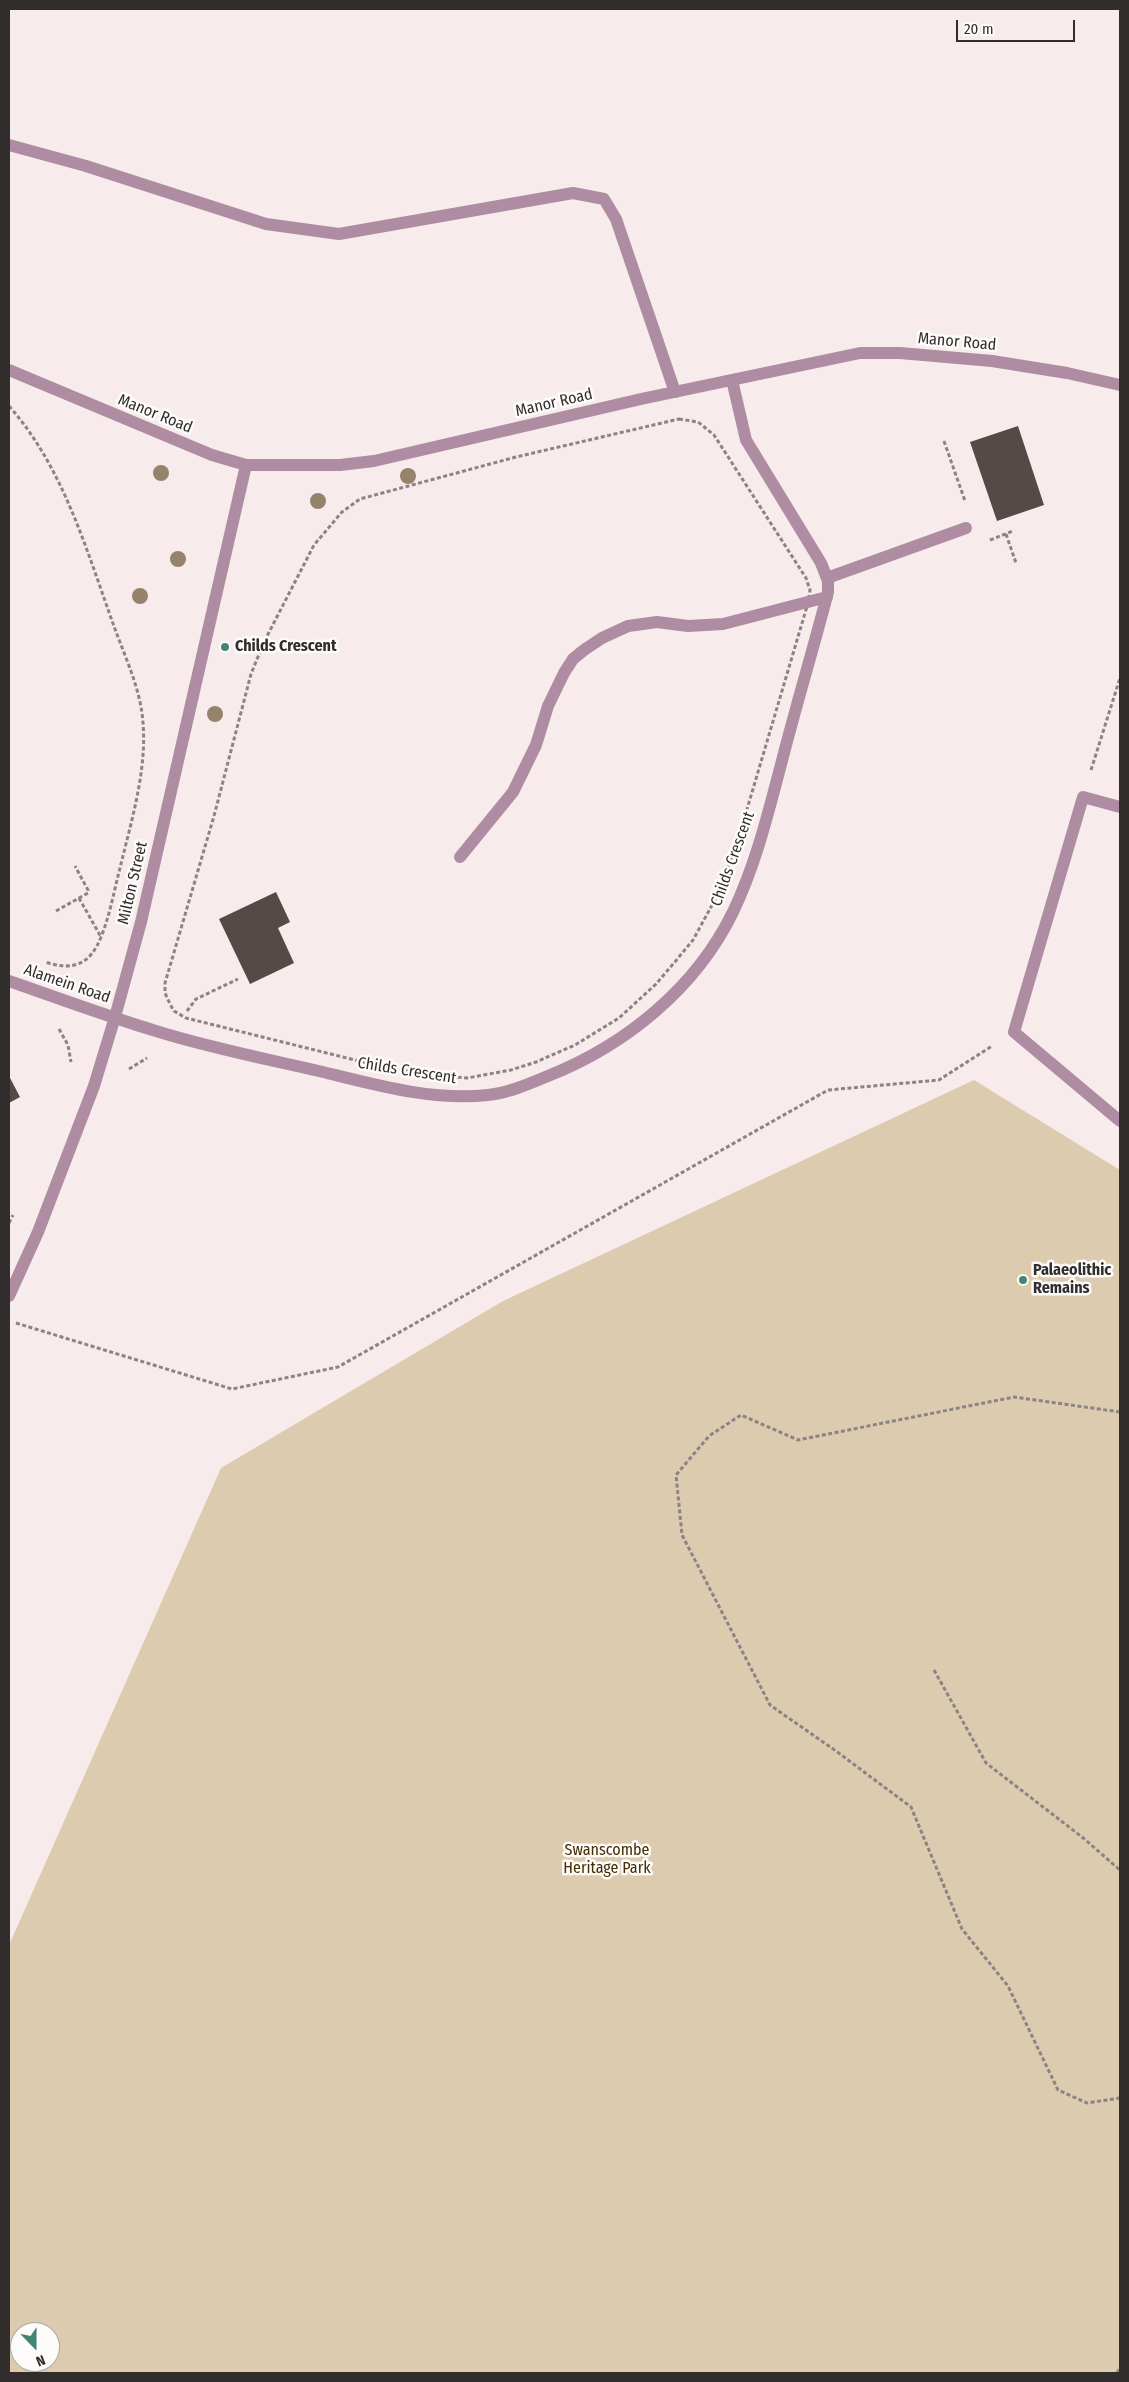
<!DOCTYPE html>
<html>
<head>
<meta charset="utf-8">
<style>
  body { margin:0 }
  #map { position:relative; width:1129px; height:2382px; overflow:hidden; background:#f8ebec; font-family:"Fira Sans Condensed",sans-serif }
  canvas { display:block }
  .frame { position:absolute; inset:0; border:10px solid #322d2d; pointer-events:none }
  .north { position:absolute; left:10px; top:2322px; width:50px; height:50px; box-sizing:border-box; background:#fefbfb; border:1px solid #aca9a9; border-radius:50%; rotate:158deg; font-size:14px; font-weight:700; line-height:20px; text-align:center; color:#322d2d }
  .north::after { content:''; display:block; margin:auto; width:18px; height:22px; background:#438575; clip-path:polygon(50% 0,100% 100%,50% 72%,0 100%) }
  .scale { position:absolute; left:956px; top:20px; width:119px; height:22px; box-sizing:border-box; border:2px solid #322d2d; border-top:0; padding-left:6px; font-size:15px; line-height:18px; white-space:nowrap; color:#322d2d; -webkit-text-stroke:4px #fefbfb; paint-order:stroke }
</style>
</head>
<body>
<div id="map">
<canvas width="1129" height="2382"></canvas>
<div class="frame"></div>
<div class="north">N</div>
<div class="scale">20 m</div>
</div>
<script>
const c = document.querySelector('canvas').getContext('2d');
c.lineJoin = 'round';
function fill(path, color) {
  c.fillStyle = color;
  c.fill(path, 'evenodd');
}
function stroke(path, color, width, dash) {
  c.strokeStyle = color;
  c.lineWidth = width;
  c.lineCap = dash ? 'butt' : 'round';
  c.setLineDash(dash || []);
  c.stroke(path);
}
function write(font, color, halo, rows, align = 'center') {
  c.font = font + ' "Fira Sans Condensed",sans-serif';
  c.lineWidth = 5;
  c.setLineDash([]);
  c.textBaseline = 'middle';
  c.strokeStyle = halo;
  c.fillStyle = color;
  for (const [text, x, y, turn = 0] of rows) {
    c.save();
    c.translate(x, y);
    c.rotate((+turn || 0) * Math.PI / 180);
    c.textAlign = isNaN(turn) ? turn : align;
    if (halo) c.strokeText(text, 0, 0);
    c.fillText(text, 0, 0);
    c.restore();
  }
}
fill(new Path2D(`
  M974,1080L1120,1170V2373H14L9,2371V1945L221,1468L503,1301ZM20,2332H50V2362H20Z`), '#ddcbb0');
fill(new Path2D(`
  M1018,426L1044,505L997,521L970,442Z
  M276,892L290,922L278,928L294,963L250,984L219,919Z
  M9,1076L20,1097L9,1103Z`), '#544b47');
stroke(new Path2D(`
  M9,406C64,468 87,552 115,629C126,659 141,691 143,723C147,771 131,822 120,868C114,891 110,915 101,937C90,965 73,971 45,962
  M679,419L698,422L714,435L806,578L810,590L808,603L737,843L717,896L693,940L674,963L656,984L619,1018L575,1045L536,1062L511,1070L467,1078L423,1074L367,1063L186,1018L174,1011L170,1004L165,993V983L214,816L251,674L264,642L314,545L342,512L360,499L516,457Z
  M944,441L965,501
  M1006,534L1016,563
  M990,540L1013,531
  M1091,770L1120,678
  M79,898L101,937
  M56,911L88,893V890L75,866
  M187,1011L196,999L238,979
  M59,1029L68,1045L71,1062
  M129,1069L147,1058
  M9,1223L13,1215
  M16,1323L232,1389L338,1367L828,1090L939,1080L992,1046
  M1120,1412L1014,1397L798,1440L741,1415L709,1436L676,1475L682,1535L770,1705L836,1751L911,1807L962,1929L1008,1986L1058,2090L1087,2103L1120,2098
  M934,1670L986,1763L1082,1837L1120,1870
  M1117,2373L1120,2368`), '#8c8384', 3, [4, 2.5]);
stroke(new Path2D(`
  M9,145L86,166L266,224L339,234L573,193L604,199L616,219L675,392
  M460,857L513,792L536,745L548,706L564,673L573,659L584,650L602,638L628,626L657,622L688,626L723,624L827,597`), '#ae8ca2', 12);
stroke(new Path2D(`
  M9,370L212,455L246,465H340L374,461L641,399L860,353H900L992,361L1067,373L1120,385
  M827,578L966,528
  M1120,807L1083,797L1014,1032L1120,1121
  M9,981C58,998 106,1016 156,1031C210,1048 267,1059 323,1072C376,1085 433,1101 488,1095C508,1093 529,1084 548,1076C626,1045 696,988 733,912C757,862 770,806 784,753C798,699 814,646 828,592V581L821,563L746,440L732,380
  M9,1296L38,1232L94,1086L115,1017L141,922L246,465`), '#ae8ca2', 12);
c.fillStyle = '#95836b';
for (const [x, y] of [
  [161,473],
  [408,476],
  [318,501],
  [178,559],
  [140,596],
  [215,714]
]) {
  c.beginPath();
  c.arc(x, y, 8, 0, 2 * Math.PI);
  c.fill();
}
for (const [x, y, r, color] of [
  [225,647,5,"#438575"],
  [1023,1280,5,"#438575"]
]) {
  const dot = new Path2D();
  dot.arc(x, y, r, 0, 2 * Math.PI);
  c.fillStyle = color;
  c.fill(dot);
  stroke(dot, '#fefbfb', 2);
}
write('16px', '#322d2d', '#fefbfb', [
  ["Manor Road",957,342,5],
  ["Manor Road",554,403,-13],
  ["Manor Road",155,414,22],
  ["Childs Crescent",733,859,-70],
  ["Milton Street",133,883,-77],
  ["Alamein Road",67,984,19],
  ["Childs Crescent",407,1071,9]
]);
write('bold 16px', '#322d2d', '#fefbfb', [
  ["Childs Crescent",235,647],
  ["Palaeolithic",1033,1271],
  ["Remains",1033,1289]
], 'left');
write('16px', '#442e02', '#fefbfb', [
  ["Swanscombe",607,1851],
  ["Heritage Park",607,1869]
]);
</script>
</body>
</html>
